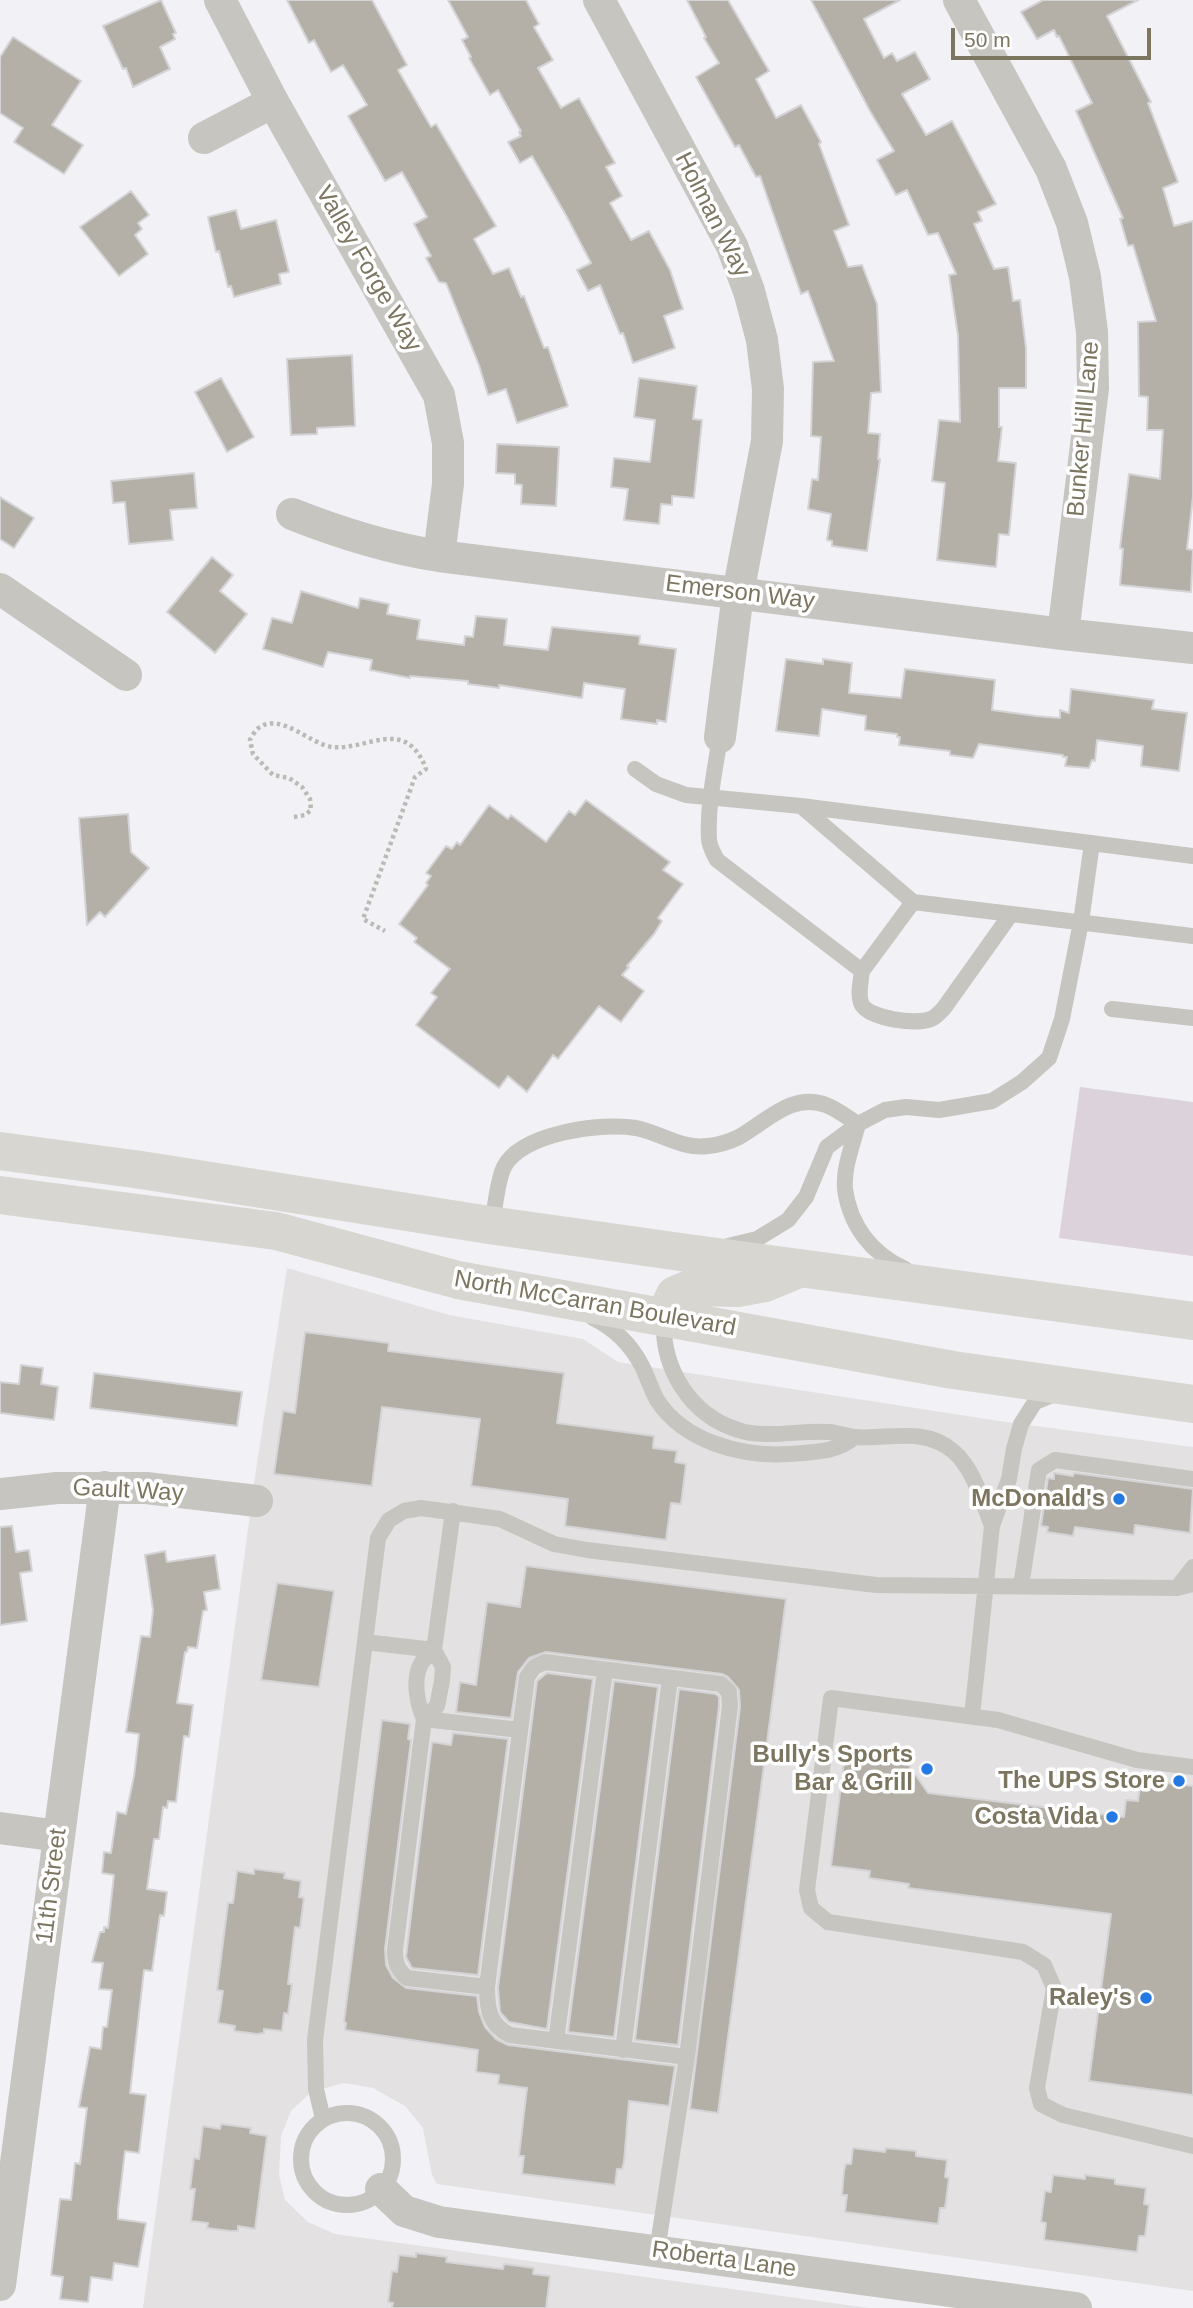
<!DOCTYPE html>
<html>
<head>
<meta charset="utf-8">
<style>
  body { margin:0 }
  #map { position:relative; width:1193px; height:2308px; overflow:hidden; background:#f2f1f5; font-family:Helvetica,sans-serif }
  canvas { display:block }
  .scale { position:absolute; left:951px; top:28px; width:200px; height:32px; box-sizing:border-box; border:4px solid #7c7560; border-top:0; padding-left:9px; font-size:21px; line-height:24px; white-space:nowrap; color:#7c7560; -webkit-text-stroke:5px #fff; paint-order:stroke }
</style>
</head>
<body>
<div id="map">
<canvas width="1193" height="2308"></canvas>
<div class="scale">50 m</div>
</div>
<script>
const c = document.querySelector('canvas').getContext('2d');
c.lineJoin = 'round';
function fill(path, color) {
  c.fillStyle = color;
  c.fill(path, 'evenodd');
}
function stroke(path, color, width, dash) {
  c.strokeStyle = color;
  c.lineWidth = width;
  c.lineCap = dash ? 'butt' : 'round';
  c.setLineDash(dash || []);
  c.stroke(path);
}
function write(font, color, halo, rows, align = 'center') {
  c.font = font + ' Helvetica,sans-serif';
  c.lineWidth = 7;
  c.setLineDash([]);
  c.textBaseline = 'middle';
  c.strokeStyle = halo;
  c.fillStyle = color;
  for (const [text, x, y, turn = 0] of rows) {
    c.save();
    c.translate(x, y);
    c.rotate((+turn || 0) * Math.PI / 180);
    c.textAlign = isNaN(turn) ? turn : align;
    if (halo) c.strokeText(text, 0, 0);
    c.fillText(text, 0, 0);
    c.restore();
  }
}
fill(new Path2D(`
  M287,1268L449,1315L583,1339L618,1362L1006,1422L1193,1447V2291L437,2184L432,2175L423,2128L405,2106L373,2088L344,2083L311,2092L291,2111L281,2136L279,2175L285,2200L308,2222L335,2234L869,2308H143L256,1470Z`), '#e3e1e2');
fill(new Path2D(`
  M1080,1087L1193,1102V1256L1059,1238Z`), '#dbd2dc');
const building = new Path2D(`
  M161,0L176,33L173,34L175,39L160,47L170,69L133,87L126,68L123,69L103,26Z
  M287,0H372L407,65L398,70L431,127L436,124L496,226L474,239L493,274L509,268L521,297L524,296L544,348L548,347L568,406L517,423L506,389L488,395L479,365L446,283L439,282L426,258L431,256L414,224L427,217L402,172L385,181L348,116L367,105L343,65L331,72L314,40L309,43Z
  M448,0H526L539,24L534,27L553,60L538,68L561,108L579,98L615,163L606,167L622,196L610,203L631,240L649,231L670,270L683,309L664,316L675,348L633,363L623,333L620,334L600,285L588,291L577,270L591,263L567,217L532,156L520,163L508,142L521,136L519,132L521,131L498,90L490,95L469,58L471,57L462,40L468,37Z
  M687,0H728L769,71L756,79L776,118L801,105L821,142L819,144L849,225L834,231L848,267L862,265L877,304L881,392L871,393L868,433L880,434L878,459H880L867,551L832,546V541L827,540L831,514L808,509L812,479L818,480L821,437L811,436L813,362L834,361L808,291L801,294L760,176L756,177L739,145L735,147L696,77L719,63L704,38L706,37Z
  M811,0H900L864,19L884,58L892,53L897,61L915,52L930,79L902,94L926,135L952,121L996,204L978,212L982,221L974,224L994,269L1008,267L1013,301L1020,300L1026,349V388H999V427H1002L998,461L1016,463L1009,535L999,534L996,567L937,560L945,483L932,481L939,420L960,422L958,336L949,275L956,274L938,233L928,235L907,190L896,195L877,160L894,151L870,111Z
  M1043,0H1138L1107,16L1151,102L1148,103L1178,182L1163,188L1174,226L1193,221V496L1187,549L1193,550L1191,592L1120,585L1123,549L1120,548L1129,474L1160,479L1163,430H1147L1148,397L1139,396L1138,322L1156,321L1133,245L1128,246L1120,219L1123,218L1076,111L1092,103L1059,36L1057,37L1054,30L1037,39L1021,12Z
  M13,37L81,81L52,125L83,145L64,174L14,142L23,128L0,113V57Z
  M131,191L149,215L138,223L142,229L135,235L148,254L119,276L80,227Z
  M236,210L241,229L276,220L289,272L279,274L281,284L234,297L231,286L228,287L219,251L216,252L208,217Z
  M352,355L355,426L317,428V434L291,435L287,359Z
  M221,378L254,437L227,452L195,392Z
  M639,378L697,386L693,419L702,420L694,498L672,496V505L661,504L659,524L624,520L628,489L611,487L614,458L650,462L655,420L634,417Z
  M497,444L559,447L556,506L521,504L522,485L515,484V474L496,473Z
  M194,473L197,508L170,510L173,540L129,544L125,502L113,503L111,481Z
  M0,497L34,518L14,548L0,539Z
  M212,557L233,575L220,591L247,614L215,653L167,612Z
  M301,591L358,608L360,598L389,604L387,614L420,620L417,639L464,645L465,636L473,637L476,616L507,619L504,645L548,650L552,627L640,636L639,644L676,649L666,722L657,720V724L621,719L625,689L584,683L582,698L499,685V688L468,684V681L410,676V678L370,670L372,660L328,652L323,667L263,649L272,618L292,623Z
  M786,659L823,664V659L852,663L849,693L901,698L905,669L995,680L992,710L1036,716L1060,718V710L1069,713L1071,689L1154,700L1152,709L1187,713L1179,771L1141,766L1143,746L1097,740L1095,761L1092,760L1089,768L1065,766L1067,757H1063V755L979,744L973,758L950,755V751L899,745L900,737H897V734L865,730L866,716L822,709L819,736L776,731Z
  M586,800L670,862L663,870L683,884L658,918L662,921L654,934L627,966L629,967L622,975L644,991L621,1022L599,1006L558,1059L553,1055L527,1092L508,1076L499,1088L416,1025L437,997L431,993L450,969L414,942L417,938L399,924L428,885L426,883L431,876L426,873L446,846L452,849L457,842L460,845L489,805L508,819L511,815L546,842L569,811L575,815Z
  M128,814L131,852L149,868L105,917L100,912L87,925L79,818Z
  M305,1332L389,1343L388,1351L564,1373L557,1423L654,1436L653,1448L677,1451L675,1462L686,1464L681,1504L671,1503L666,1540L565,1526L568,1499L471,1486L480,1419L382,1407L372,1486L274,1474L283,1411L295,1413Z
  M21,1365L43,1368L41,1384L58,1387L54,1420L0,1413V1382L19,1384Z
  M94,1373L242,1392L237,1426L90,1408Z
  M1054,1473L1073,1476L1074,1473L1193,1489L1190,1533L1135,1525L1134,1535L1075,1527L1073,1536L1047,1532L1048,1527L1041,1526L1048,1478L1054,1479Z
  M12,1526L16,1552L29,1550L32,1571L20,1573L27,1621L0,1625V1527Z
  M165,1551L167,1562L215,1555L220,1589L204,1592L207,1610L203,1611L197,1648L188,1647L187,1652H185L177,1703L193,1705L189,1737L184,1736L176,1802L168,1801L167,1808L163,1807L159,1839H154L147,1889L167,1892L164,1916L160,1915L152,1971L144,1970L130,2093L146,2095L139,2153L125,2151L118,2210V2219L146,2223L138,2267L114,2263L112,2280L91,2277L88,2302L60,2299L63,2277L51,2275L60,2199L71,2200L75,2163L80,2164L87,2108L79,2107L90,2047L101,2049L103,2027H107L112,1990L99,1989L103,1963L92,1962L100,1932H104V1927L108,1928L114,1875L102,1873L104,1852L111,1853L117,1812L126,1814L134,1776L139,1734L126,1732L141,1636L150,1637L153,1610L145,1555Z
  M526,1566L786,1599L718,2113L690,2109L740,1707L739,1690L728,1677L722,1674L546,1652L529,1658L518,1672L511,1718L456,1712L460,1682L476,1685L487,1602L520,1607Z
  M277,1583L334,1591L319,1687L261,1680Z
  M547,1673L593,1679L547,2029L509,2022L500,2012L498,1988L537,1681Z
  M614,1681L658,1687L614,2037L568,2032Z
  M679,1689L716,1694L719,1697V1706L678,2045L635,2040Z
  M382,1720L410,1724L408,1739L411,1740L385,1949L386,1965L393,1978L406,1988L477,1996L479,2012L485,2027L496,2039L508,2045L675,2066L669,2106L629,2101L624,2162L622,2169H617L615,2185L522,2174L524,2156H519L527,2088L498,2084L499,2075L476,2072L478,2050L345,2030L346,2023L344,2022Z
  M453,1733L508,1739L478,1975L412,1968L406,1957L432,1742L451,1745Z
  M846,1745L895,1751L901,1754L928,1793L1124,1817L1126,1800L1138,1801L1141,1780L1193,1786V2095L1089,2081L1111,1914L908,1888L909,1884L869,1878L870,1871L831,1866Z
  M254,1869L285,1873L284,1878L301,1881L299,1897L304,1898L300,1928L295,1927L288,1984H292L288,2014L284,2013L282,2031L264,2029V2033L257,2034L234,2031L235,2026L218,2023L223,1991L217,1990L228,1903H233L237,1871L254,1874Z
  M221,2124L251,2128L250,2133L267,2136L255,2229L238,2226V2231H230L207,2228L208,2223L191,2221L195,2189H190L194,2158L199,2159L203,2126L220,2129Z
  M853,2148L885,2152L886,2148L916,2151V2156L947,2160L945,2177L949,2178L946,2201L945,2208H940L938,2224L845,2212L847,2195H842L844,2171L846,2164H851Z
  M1053,2175L1085,2179V2175L1115,2179V2184L1146,2188L1144,2204L1149,2205L1146,2229L1145,2236H1139L1137,2252L1044,2240L1046,2223L1041,2222L1044,2198L1045,2191L1051,2192Z
  M416,2253L447,2257L446,2262L503,2269L504,2264L534,2268L533,2274L550,2276L546,2308H392L393,2303L388,2302L392,2271L397,2272L399,2255L416,2257Z`);
fill(building, '#b4b0a7');
stroke(building, '#d4d4d6', 2);
stroke(new Path2D(`
  M294,817L305,815L311,810L310,799L302,787L289,778L273,775L253,754L250,740C252,736 256,729 260,727C282,713 310,744 332,747C367,751 406,715 426,769L415,777L363,919L385,931`), '#bcbab6', 4.5, [3.5, 3.5]);
stroke(new Path2D(`
  M635,769L656,784L686,795L801,806L913,902L862,971L717,860C714,854 709,846 709,839C707,806 715,770 720,737
  M801,806L1193,856
  M913,902L1193,936
  M862,971C861,981 857,995 862,1005C871,1019 916,1025 931,1019C936,1017 941,1011 944,1008L1011,914
  M1112,1009L1193,1018
  M858,1124C853,1144 843,1168 845,1189C850,1226 872,1254 905,1269
  M492,1225C495,1209 497,1181 504,1167C521,1133 602,1122 636,1128C661,1133 683,1150 708,1146C718,1145 731,1141 739,1137C766,1122 792,1092 826,1105C837,1109 848,1118 858,1124
  M728,1246L757,1239L788,1220L806,1197L827,1147L858,1124L885,1110L906,1107L939,1110L992,1101L1022,1082L1049,1058L1062,1019L1081,922L1092,843
  M593,1318C614,1328 631,1345 642,1366C647,1376 651,1389 657,1400C684,1442 742,1457 789,1454C813,1452 836,1453 855,1437
  M664,1318C661,1368 690,1415 738,1430C764,1439 801,1430 829,1432C838,1433 846,1436 855,1437C888,1440 924,1426 953,1451C974,1469 982,1501 992,1526
  M1021,1586L1039,1470L1055,1460L1193,1479
  M1177,1588L1193,1567
  M365,1642L434,1650L453,1511
  M434,1650L443,1667L442,1681L437,1706L424,1719C417,1703 412,1678 422,1662C425,1658 430,1654 434,1650Z
  M972,1716L992,1526L1009,1479L1014,1449L1021,1424L1035,1402L1057,1393
  M1193,1767L1137,1760L998,1720L831,1698L807,1890L811,1908L828,1922L1023,1952L1044,1965L1054,1988L1037,2088L1041,2104L1063,2115L1193,2146
  M487,1987L407,1978C397,1969 395,1963 395,1950L424,1719L520,1730
  M556,2041L605,1670
  M623,2050L670,1678
  M301 2159a46 46 0 1 1 92 0a46 46 0 1 1-92 0Z
  M323,2119L316,2089L315,2040L378,1538L389,1520L404,1511L421,1508L500,1519L554,1544L587,1550L876,1585L1177,1588L1193,1584
  M657,2251L687,2057L730,1706L729,1692L721,1684L545,1662L534,1667L527,1677L487,1987C487,2009 489,2025 510,2035L687,2057`), '#c7c5c0', 16);
stroke(new Path2D(`
  M220,0L273,102L439,395L448,443V484L439,556
  M599,0L732,246L749,291L762,340L768,389L767,441L738,593L720,737
  M959,0L1051,169L1072,223L1085,277L1092,332L1093,388L1063,634
  M204,138L273,102
  M292,514C340,533 388,548 439,556L1063,634L1193,648
  M0,589L126,675
  M0,1494L57,1488H146L257,1501
  M0,1828L59,1836
  M381,2189L404,2211L439,2222L1076,2308
  M0,2285L105,1487`), '#c7c5c0', 32);
stroke(new Path2D(`
  M0,1151L141,1170L489,1225L695,1254L1193,1321
  M0,1195L276,1231L458,1280L953,1370L1193,1404
  M664,1318L675,1295L694,1287L738,1288L765,1283L794,1271`), '#d8d6d0', 38);
for (const [x, y, r, color] of [
  [1119,1499,7,"#247ae2"],
  [927,1769,7,"#247ae2"],
  [1179,1781,7,"#247ae2"],
  [1112,1817,7,"#247ae2"],
  [1146,1998,7,"#247ae2"]
]) {
  const dot = new Path2D();
  dot.arc(x, y, r, 0, 2 * Math.PI);
  c.fillStyle = color;
  c.fill(dot);
  stroke(dot, '#fff', 2.5);
}
write('24px', '#7c7560', '#fff', [
  ["Holman Way",712,215,63],
  ["Valley Forge Way",368,269,60],
  ["Bunker Hill Lane",1084,429,-85],
  ["Emerson Way",740,593,7],
  ["North McCarran Boulevard",595,1304,10],
  ["Gault Way",128,1491,3],
  ["11th Street",52,1886,-83],
  ["Roberta Lane",724,2260,8]
]);
write('bold 24px', '#7c7560', '#fff', [
  ["McDonald's",1105,1499],
  ["Bully's Sports",913,1755],
  ["Bar & Grill",913,1783],
  ["The UPS Store",1165,1781],
  ["Costa Vida",1098,1817],
  ["Raley's",1132,1998]
], 'right');
</script>
</body>
</html>
